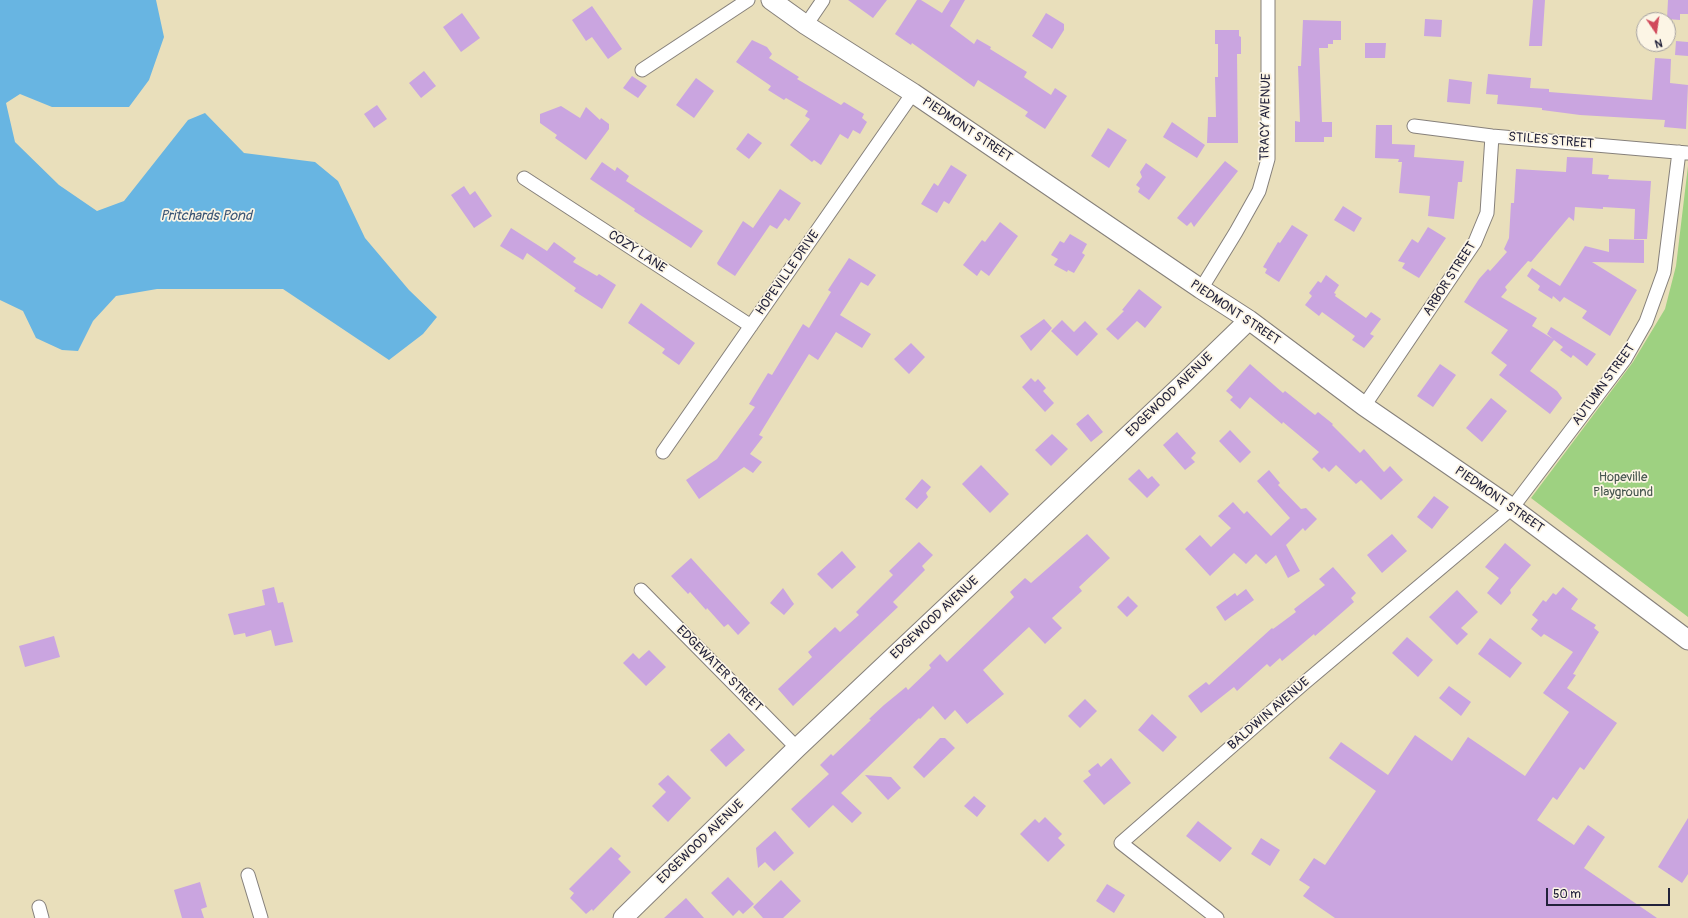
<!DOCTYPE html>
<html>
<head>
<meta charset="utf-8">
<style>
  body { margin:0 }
  #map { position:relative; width:1688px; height:918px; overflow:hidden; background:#e9dfbb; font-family:Pangolin,sans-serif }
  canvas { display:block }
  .north { position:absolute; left:1636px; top:12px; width:40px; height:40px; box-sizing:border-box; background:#fcf5e5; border:1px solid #a5a1a1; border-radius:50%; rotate:167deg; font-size:11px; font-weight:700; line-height:16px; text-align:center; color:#22223b }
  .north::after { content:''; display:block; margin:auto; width:14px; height:18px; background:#d1495b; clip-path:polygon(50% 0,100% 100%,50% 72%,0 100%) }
  .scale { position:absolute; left:1546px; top:888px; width:124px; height:18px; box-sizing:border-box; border:2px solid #22223b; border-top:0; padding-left:5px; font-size:12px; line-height:14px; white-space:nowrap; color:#22223b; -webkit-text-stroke:3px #fcf5e5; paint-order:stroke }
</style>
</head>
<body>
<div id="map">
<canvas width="1688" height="918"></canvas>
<div class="north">N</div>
<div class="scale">50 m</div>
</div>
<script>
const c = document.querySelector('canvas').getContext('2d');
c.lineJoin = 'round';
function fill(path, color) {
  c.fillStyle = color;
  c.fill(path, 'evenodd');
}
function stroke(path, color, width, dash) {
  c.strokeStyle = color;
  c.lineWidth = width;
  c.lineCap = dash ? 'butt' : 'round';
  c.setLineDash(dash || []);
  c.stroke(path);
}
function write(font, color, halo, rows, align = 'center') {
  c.font = font + ' Pangolin,sans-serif';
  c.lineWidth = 3.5;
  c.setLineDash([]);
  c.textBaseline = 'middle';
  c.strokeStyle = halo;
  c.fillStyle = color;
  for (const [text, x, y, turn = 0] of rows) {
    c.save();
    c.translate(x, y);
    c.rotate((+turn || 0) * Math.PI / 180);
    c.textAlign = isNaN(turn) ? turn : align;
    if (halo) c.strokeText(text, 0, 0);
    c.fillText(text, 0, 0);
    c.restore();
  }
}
fill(new Path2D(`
  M1688,166V617L1531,498L1633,362L1665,309L1676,266Z`), '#9ed181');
fill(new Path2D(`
  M0,0H156L164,37L149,80L129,107H52L20,94L6,103L15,142L59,185L97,211L124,201L188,120L205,113L244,153L315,162L338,181L365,238L409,290L437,317L423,334L389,360L283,289H157L116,296L93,321L78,351L62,350L36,338L23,311L0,300Z`), '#68b5e2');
fill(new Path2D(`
  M848,0H887L873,18Z
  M917,0H921L942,13L950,0H965L950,26L974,44L977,39L991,47L990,49L1027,72L1024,77L1051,95L1055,88L1067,96L1045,129L1025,116L1028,112L978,80L974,87L912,43L911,45L895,34Z
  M1533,0H1545L1542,46H1529Z
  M1668,0H1688V14H1680V20L1667,19Z
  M592,6L622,49L608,59L592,37L586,41L572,20Z
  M462,13L480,38L461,52L443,27Z
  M1046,13L1064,24V30L1052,49L1032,36Z
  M1425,19L1442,20L1441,37L1424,36Z
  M1303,20L1341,21V40H1333V44H1328V48H1319L1322,122H1332V137H1324V142H1295V121L1300,122L1298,66H1301Z
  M1215,30H1239V36L1241,37V54H1237L1238,143H1207L1208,117H1216L1215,77H1218V44H1215Z
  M752,40L767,47L772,54L769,58L799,77L797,79L841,105L844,102L864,114L862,118L867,122L860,134L853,130L848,139L840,134L821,165L814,160L812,162L790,145L810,119L805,116L808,111L786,98L784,100L768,90L771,86L736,62Z
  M1676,41L1688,42V56L1675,55Z
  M1365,43H1386L1385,58H1365Z
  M1655,58L1671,59L1670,83L1688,85L1686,129L1664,127L1665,120L1580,115L1542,110V108L1497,104L1498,95L1486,94L1488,74L1531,78L1530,88L1549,89V92L1652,100Z
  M424,71L436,86L421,98L409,83Z
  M632,76L647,86L638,98L623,88Z
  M696,78L714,91L694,118L676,105Z
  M1449,79L1472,82L1470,104L1447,102Z
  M377,105L387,119L374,128L364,114Z
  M561,106L580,118L586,107L600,120L601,118L609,124V129L586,160L555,138L557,135L540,123V114Z
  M1172,122L1205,145L1197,158L1163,137Z
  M1376,125H1392V144L1415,145L1414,157L1464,161L1462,182H1458L1454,219L1428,216L1430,196L1399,193L1402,162H1398L1399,159L1375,158Z
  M1108,128L1127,140L1109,168L1091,156Z
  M748,133L762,143L749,159L736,149Z
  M1567,157L1593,158L1592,174L1609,175L1608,179L1651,181L1647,239H1634L1635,209L1603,207V209L1575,207L1574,221L1569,217L1531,262L1528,261L1505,287L1507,290L1501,297L1537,318L1532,326L1553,339L1547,334L1551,327L1596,354L1587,366L1573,355L1571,358L1560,350L1563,347L1554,340L1530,371L1557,391L1562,398L1550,414L1499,375L1507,365L1491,353L1508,330L1464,302L1479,279L1488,269L1490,271L1507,252L1504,249L1509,238L1511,203H1514L1516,169L1566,172Z
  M1225,161L1238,171L1194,227L1191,222L1187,226L1177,218Z
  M602,162L615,171L617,167L629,176L626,181L703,231L691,248L634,211L635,209L590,179Z
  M1146,163L1166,177L1149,200L1138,192L1140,188L1136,185L1142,177L1140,172Z
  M951,165L967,175L949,204L944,201L937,213L921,204L934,183L938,186Z
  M464,186L470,195L475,191L492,216L474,228L451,195Z
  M780,189L801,203L789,221L785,218L777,229L770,225L735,276L718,265L717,263L743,221L753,228Z
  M1343,206L1362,218L1354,232L1334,220Z
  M1000,222L1018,236L989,276L981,270L977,276L963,265L982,240L985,242Z
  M1292,225L1308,235L1279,282L1265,273L1267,269L1263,267L1278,242L1280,243Z
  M1428,227L1446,238L1419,278L1402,268L1405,263L1398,261L1412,239L1418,243Z
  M511,228L547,251L554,242L576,258L573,262L597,276L599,274L616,285L602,309L574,291L576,288L527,253L523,260L500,246Z
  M1070,234L1087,244L1082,253L1085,255L1074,273L1068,270L1067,272L1054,265L1058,259L1051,255L1060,241L1064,243Z
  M1609,239L1644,240V263L1592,262L1637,290L1610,336L1582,318L1587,311L1564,297L1560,302L1553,296L1552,299L1538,290L1540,286L1527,276L1532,268L1560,286L1585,246L1609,252Z
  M849,258L876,275L868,286L861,282L840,315L871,334L862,348L836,332L818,360L809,354L759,435L763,437L750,454L762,462L753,473L744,467L699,499L686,480L717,459L755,407L749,404L768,373L772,375L803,324L809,328L831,292L828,290Z
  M1326,275L1339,285L1334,293L1336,294L1335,296L1366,318L1371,312L1381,319L1370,334L1374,336L1364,348L1352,340L1355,336L1322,312L1319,316L1305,305L1312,296L1309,293L1318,281L1321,283Z
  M1139,289L1162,307L1145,328L1137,321L1118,340L1106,329L1124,311L1122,310Z
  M641,303L695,343L679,365L662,353L665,349L628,323Z
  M1044,319L1052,328L1031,351L1020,336Z
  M1062,320L1074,332L1085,321L1098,334L1077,356L1051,331Z
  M911,343L925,357L909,374L894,359Z
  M1250,364L1283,393L1285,391L1315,415L1318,412L1333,424L1332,425L1360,453L1364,449L1384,472L1390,466L1403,480L1381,500L1361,480L1356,484L1336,465L1329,472L1324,467L1322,469L1312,459L1319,452L1283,422L1282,424L1250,397L1240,409L1230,400L1233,397L1226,391Z
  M1440,364L1456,375L1433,407L1417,396Z
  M1031,378L1035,382L1038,379L1046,388L1043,391L1054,403L1045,412L1022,387Z
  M1491,398L1507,411L1482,442L1466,428Z
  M1088,414L1103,432L1091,442L1076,424Z
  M1230,430L1251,452L1240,463L1219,441Z
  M1177,432L1196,453L1191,458L1195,462L1185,470L1163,445Z
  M1052,434L1068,449L1051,466L1035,450Z
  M981,465L1009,494L990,513L962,484Z
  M1139,469L1148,479L1152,476L1160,485L1147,498L1128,479Z
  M1269,470L1280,483L1278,485L1301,509L1306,508L1317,519L1305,531L1303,528L1286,545L1300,571L1288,578L1276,555L1266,564L1256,554L1246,564L1234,553L1210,576L1185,549L1200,535L1211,547L1231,528L1218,516L1233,502L1244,514L1247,511L1271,536L1290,518L1257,481Z
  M922,479L931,487L926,493L928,497L917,509L905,499Z
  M1434,496L1449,507L1432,529L1417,517Z
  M1087,534L1110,558L1079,587L1082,591L1052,618L1062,628L1045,644L1029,627L983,670L1004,694L967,724L955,710L945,720L933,706L920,719L919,718L841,793L862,813L852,823L833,805L809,828L791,809L829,774L820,765L831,754L833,756L871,720L869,719L884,705L906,687L908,690L931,668L929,665L940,654L947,662L1014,597L1010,592L1025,578L1031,583Z
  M1392,534L1407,551L1382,573L1367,555Z
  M919,542L933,555L922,566L925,570L893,602L898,607L793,706L778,689L812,657L808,652L835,627L840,632L859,615L856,612L893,575L889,571Z
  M1505,543L1531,565L1510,590L1511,593L1501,605L1487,593L1499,578L1485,567Z
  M842,551L856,567L832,589L817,574Z
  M691,558L750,623L738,635L728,624L724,627L707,608L706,610L690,592L688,594L671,576Z
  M1333,567L1356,593L1351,598L1354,602L1329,624L1315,636L1314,634L1282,661L1280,658L1270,667L1267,664L1237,691L1234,687L1201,713L1188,696L1206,682L1209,685L1272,628L1273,629L1296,612L1294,609L1325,585L1319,579Z
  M274,587L278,603L283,602L293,642L275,646L271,630L246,637L245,633L234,635L228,614L265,605L262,590Z
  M1563,587L1578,599L1571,609L1596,625L1594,628L1599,632L1573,674L1576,675L1567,688L1617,723L1584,770L1580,767L1557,800L1553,797L1537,820L1574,845L1588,825L1605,837L1584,868L1657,918H1335L1303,896L1310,887L1299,880L1314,858L1325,865L1376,791L1329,758L1341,742L1388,775L1415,735L1452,761L1468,737L1525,776L1569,712L1543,693L1573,652L1544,634L1541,637L1531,629L1538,620L1532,615L1543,600L1546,602L1553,593L1556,595Z
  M783,588L794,604L784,615L770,603Z
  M1246,589L1254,600L1225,621L1216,607L1235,593L1237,596Z
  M1457,590L1478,612L1461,628L1468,634L1457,645L1429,617Z
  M1128,596L1138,606L1127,617L1117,607Z
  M54,636L60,657L25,667L19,646Z
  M1407,637L1433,660L1418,677L1392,653Z
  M1490,638L1522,663L1510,678L1478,654Z
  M649,650L666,667L646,686L623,663L633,653L639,659Z
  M1449,686L1471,702L1461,716L1439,698Z
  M1085,699L1097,711L1080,728L1068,716Z
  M1152,714L1177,737L1163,752L1138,730Z
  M729,733L745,750L726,767L710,750Z
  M940,738H945L955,748L924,778L913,767Z
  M1111,758L1131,783L1104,805L1083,781L1091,775L1088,771L1098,763L1101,767Z
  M668,775L691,798L668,822L652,806L666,792L658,784Z
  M865,775L891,777L901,788L888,800Z
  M974,796L986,806L977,817L964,806Z
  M1045,817L1062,834L1058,838L1065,845L1048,862L1020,834L1035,819L1039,823Z
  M1688,818V874L1682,883L1658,867Z
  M1198,821L1232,848L1220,862L1186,836Z
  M775,831L794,853L774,871L765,862L758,868L756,848Z
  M1261,838L1280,850L1270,866L1251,854Z
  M611,847L621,856L618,859L631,872L593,911L592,909L586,914L570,898L574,893L569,889Z
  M728,877L754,904L743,914L739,910L733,916L711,893Z
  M781,880L801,901L783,918H763L753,907Z
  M200,882L207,907L201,909L204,918H182L174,890Z
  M1107,884L1125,895L1114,913L1096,901Z
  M686,898L704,918H664Z`), '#caa5e0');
const street = new Path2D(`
  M806,25L823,0
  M642,70L748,0
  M1414,126L1492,136L1688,153
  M524,178L751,326
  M1201,289L1236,232L1259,191L1268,159V0
  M1364,406L1475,242L1487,213L1492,136
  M663,452L913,93
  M641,590L797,748
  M248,875L261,918
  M39,907L42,918
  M1217,918L1121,843L1303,684L1512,508L1625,359L1646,322L1664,272L1679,152`);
const secondary = new Path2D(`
  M771,0L806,25L913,93L1201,289L1249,320L1364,406L1512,508L1688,640
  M623,918L797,748L1184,383L1249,320`);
stroke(street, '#86807b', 15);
stroke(secondary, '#86807b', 21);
stroke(street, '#fff', 13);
stroke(secondary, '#fff', 19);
write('13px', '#22223b', '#fcf5e5', [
  ["TRACY AVENUE",1266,117,-89],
  ["PIEDMONT STREET",967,130,34],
  ["STILES STREET",1551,141,5],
  ["COZY LANE",637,252,33],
  ["HOPEVILLE DRIVE",788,273,-55],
  ["ARBOR STREET",1450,279,-57],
  ["PIEDMONT STREET",1235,313,34],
  ["AUTUMN STREET",1604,385,-54],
  ["EDGEWOOD AVENUE",1170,395,-44],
  ["PIEDMONT STREET",1499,500,35],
  ["EDGEWOOD AVENUE",935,618,-43],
  ["EDGEWATER STREET",719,669,45],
  ["BALDWIN AVENUE",1269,714,-41],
  ["EDGEWOOD AVENUE",701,842,-44]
]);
write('13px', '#475750', '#fcf5e5', [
  ["Hopeville",1623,478],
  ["Playground",1623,493]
]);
write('italic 14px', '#3a5575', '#fcf5e5', [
  ["Pritchards Pond",206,216]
]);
</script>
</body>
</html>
